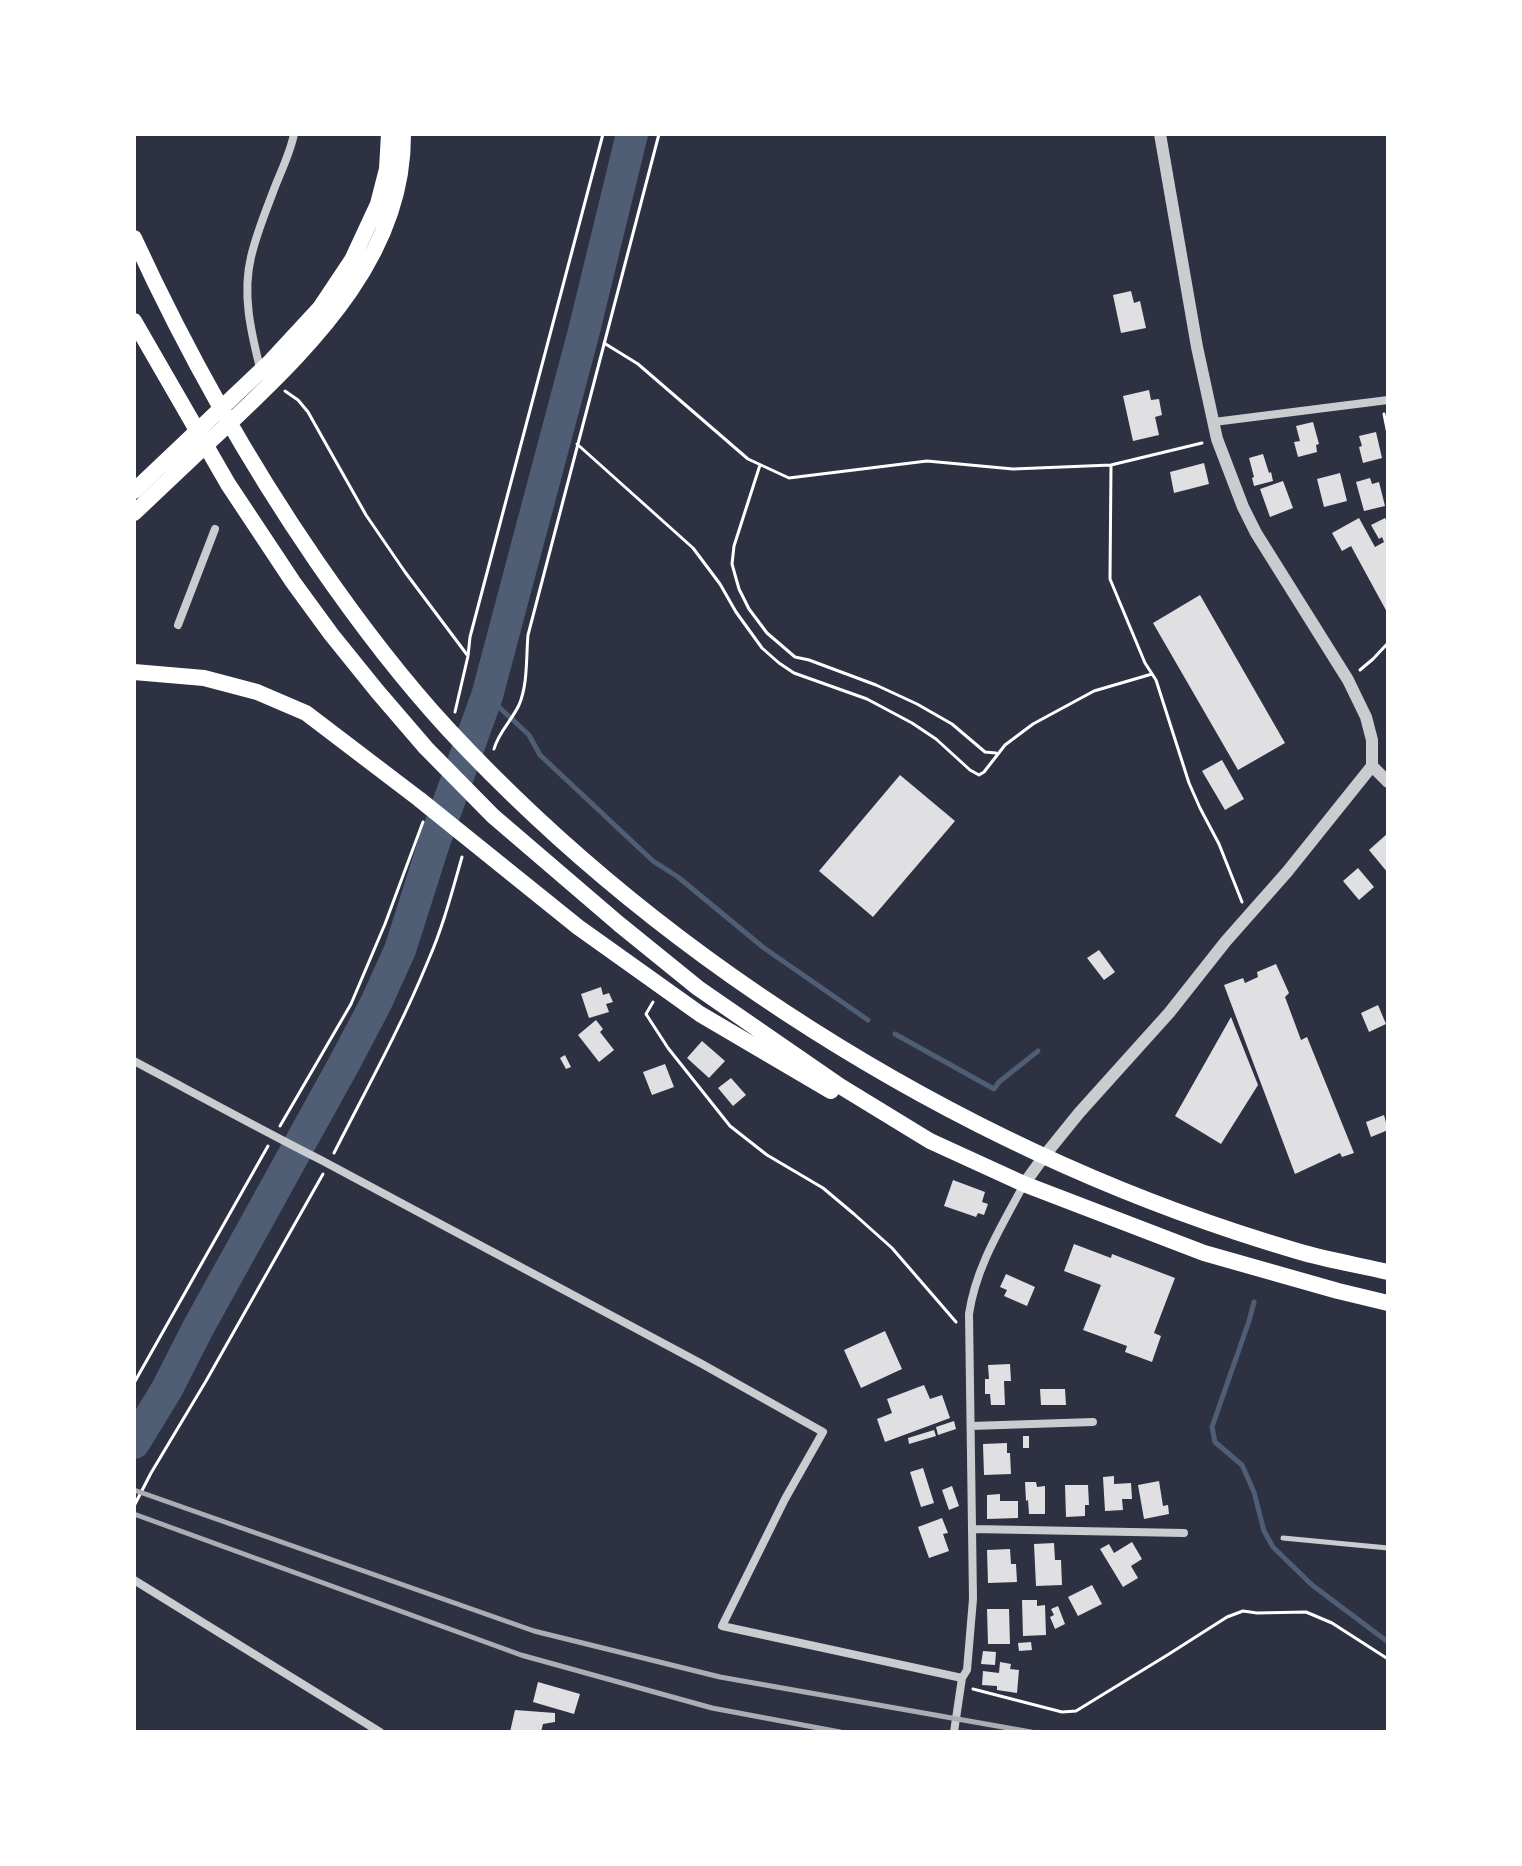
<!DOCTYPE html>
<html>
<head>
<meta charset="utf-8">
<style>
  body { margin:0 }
  #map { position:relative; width:1522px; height:1866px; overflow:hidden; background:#2d3142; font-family:"IBM Plex Serif",serif }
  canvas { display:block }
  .frame { position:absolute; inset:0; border:136px solid #fff; pointer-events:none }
</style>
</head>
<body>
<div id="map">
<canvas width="1522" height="1866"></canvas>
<div class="frame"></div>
</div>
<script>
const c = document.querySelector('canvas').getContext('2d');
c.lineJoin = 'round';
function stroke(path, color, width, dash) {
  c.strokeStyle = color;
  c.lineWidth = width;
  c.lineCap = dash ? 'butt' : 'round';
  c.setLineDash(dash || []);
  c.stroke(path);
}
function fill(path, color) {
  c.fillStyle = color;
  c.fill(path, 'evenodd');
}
stroke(new Path2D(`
  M487,696L529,735L540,755L653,861L678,877L764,948L868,1020
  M895,1034L994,1089L999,1082L1038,1051
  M1254,1302L1249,1321L1212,1427L1215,1442L1242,1465L1254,1492L1264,1531L1273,1547L1312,1585L1388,1642`), '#4f5d75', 5);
stroke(new Path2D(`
  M134,1443L167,1389L198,1328L345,1062L376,1003L400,950L434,843L487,696L584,331L632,134`), '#4f5d75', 32);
fill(new Path2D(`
  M1131,291L1134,303L1140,301L1146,328L1121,333L1113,295Z
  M1149,390L1151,400L1159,399L1162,415L1155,417L1159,435L1133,441L1123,396Z
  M1313,422L1319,444L1316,445L1317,452L1298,457L1294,442L1300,441L1296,426Z
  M1376,432L1382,458L1363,463L1359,447L1362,446L1359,436Z
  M1263,454L1269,473L1271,472L1273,481L1254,486L1252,478L1254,477L1249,458Z
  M1204,463L1209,484L1174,493L1170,472Z
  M1340,473L1347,501L1324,507L1317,479Z
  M1370,478L1372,484L1379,482L1385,506L1364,511L1356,482Z
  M1283,481L1293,508L1270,517L1260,489Z
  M1359,518L1375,547L1384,542L1382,537L1379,539L1371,525L1385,518L1388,523V614L1351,546L1342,551L1332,533Z
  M1200,595L1285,743L1238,770L1153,623Z
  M1222,760L1244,799L1225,810L1202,771Z
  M900,775L955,821L873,917L819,871Z
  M1388,833V873L1369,850Z
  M1358,868L1374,887L1359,900L1343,881Z
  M1099,950L1115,972L1104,980L1087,958Z
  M1276,964L1289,993L1285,997L1301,1040L1307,1037L1354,1153L1342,1157L1340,1153L1295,1174L1224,985L1243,978L1245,983L1258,977L1257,972Z
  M601,987L603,995L609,993L613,1002L606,1004L609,1012L589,1018L581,994Z
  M1378,1005L1386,1024L1369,1032L1361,1013Z
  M1231,1017L1258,1085L1221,1144L1175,1116Z
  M596,1020L603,1029L600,1032L614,1050L599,1062L578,1035Z
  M702,1041L725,1061L709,1078L687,1058Z
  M565,1055L571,1067L566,1069L560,1058Z
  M665,1064L674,1087L652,1095L643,1072Z
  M731,1078L746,1095L733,1106L718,1088Z
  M1384,1115L1388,1130L1371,1137L1366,1122Z
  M953,1180L985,1192L982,1202L988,1204L984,1215L978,1213L976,1217L944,1206Z
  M1074,1244L1111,1258L1112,1254L1175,1278L1154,1333L1161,1336L1152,1362L1125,1352L1127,1346L1083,1330L1101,1285L1064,1271Z
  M1006,1274L1035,1287L1027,1306L1004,1296L1007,1290L1000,1287Z
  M885,1331L902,1369L861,1388L844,1350Z
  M1010,1364L1011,1381H1004L1005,1405H991L990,1394H985V1379H989L988,1365Z
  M924,1385L930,1399L942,1395L950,1418L885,1442L877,1419L892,1413L887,1399Z
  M1040,1389H1065L1066,1405H1041Z
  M954,1421L956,1429L938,1435L936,1427Z
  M934,1430L936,1436L909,1444L908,1438Z
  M1023,1436H1029V1448H1023Z
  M1007,1443V1453H1010L1011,1474L984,1475L983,1444Z
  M923,1468L934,1503L921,1507L910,1472Z
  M1114,1476V1484L1131,1483L1132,1499H1122L1123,1510L1105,1511L1103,1477Z
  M1159,1481L1163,1506L1168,1505L1169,1514L1144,1519L1138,1485Z
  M1025,1482H1036L1037,1487L1045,1486V1514H1029L1028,1500L1026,1501Z
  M1065,1485H1088L1089,1505H1085V1516L1066,1517Z
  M952,1486L959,1506L949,1510L942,1490Z
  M1000,1494V1501H1018V1518L987,1519V1495Z
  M942,1518L948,1533L943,1534L949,1551L929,1558L918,1527Z
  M1132,1542L1142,1559L1131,1566L1138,1578L1123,1587L1100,1549L1109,1544L1114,1553Z
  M1054,1543L1055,1560H1061L1062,1585L1036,1586L1034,1544Z
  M1010,1549L1011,1564H1016L1017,1582L988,1583L987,1550Z
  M1092,1585L1102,1604L1078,1616L1068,1597Z
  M1022,1600H1037V1606L1045,1605L1046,1635L1023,1636Z
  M1058,1606L1065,1624L1055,1629L1050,1617L1054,1615L1051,1609Z
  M987,1609H1009L1010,1644H988Z
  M1031,1642L1032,1650L1019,1651L1018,1643Z
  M983,1651L996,1652L995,1665L981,1664Z
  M1000,1662L1011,1664L1010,1669L1019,1670L1017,1693L997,1690V1686L982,1685L983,1671L999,1673Z
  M538,1682L580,1694L574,1714L533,1702Z
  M515,1710L555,1713V1722L543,1724L541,1732H510Z`), '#e0e0e3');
stroke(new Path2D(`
  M604,343L638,364L748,459L789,478L927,461L1013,469L1111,465L1202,443
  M285,391L298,400L308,412L366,515L405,572L468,656
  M1384,414L1388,434
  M577,444L693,548L720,584L736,612L762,648L779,663L794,673L867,699L912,723L936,739L970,770L979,775L984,772L1005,745L1033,724L1094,691L1152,674
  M760,465L734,546L732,564L739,589L749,609L767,633L795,657L809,660L876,685L917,704L952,724L985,752L996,753
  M1111,465L1110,579L1145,663L1156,680L1189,783L1200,808L1219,844L1242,902
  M1360,670L1373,659L1388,643
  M455,712L468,656L470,637L603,134
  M494,749C498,733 512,720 519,705C528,684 526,657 528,635L659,134
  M653,1002L646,1014L668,1048L730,1126L767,1155L823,1188L854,1214L892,1248L956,1322
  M280,1126L351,1004L385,924L423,822
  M334,1153C366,1090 401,1027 428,961C443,927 452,892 462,857
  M134,1383L268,1146
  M134,1506L151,1473L206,1381L323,1174
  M973,1689L1062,1712L1076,1711L1169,1654L1227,1617L1243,1611L1257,1613L1306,1612L1332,1623L1388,1659`), '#fff', 3);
stroke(new Path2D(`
  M1283,1538L1388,1548`), '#caccd0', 5);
stroke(new Path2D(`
  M260,368C251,332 242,294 251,257C256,235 265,213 273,192C280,173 290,154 294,134
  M1214,422L1388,400
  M178,625L215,529
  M134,1061C196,1094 258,1128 321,1160L702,1364L823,1432L785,1499L722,1626L962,1678
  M971,1426L1093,1422
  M973,1529L1184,1533
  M134,1580L380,1732
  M954,1732L962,1678L967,1670L973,1599L969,1314C976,1266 1002,1226 1024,1184`), '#caccd0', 8);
stroke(new Path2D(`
  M1372,766L1388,782
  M1024,1184L1045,1155L1079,1113L1169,1013L1226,941L1287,872L1372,766V740L1366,717L1348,680L1256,533L1243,507L1217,439L1197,347L1160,134`), '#caccd0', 12);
stroke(new Path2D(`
  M134,238C186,351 247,460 317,562C357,620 400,677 448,729C673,971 980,1158 1297,1251C1327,1260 1358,1265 1388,1272
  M134,321L228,484L293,582L331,634L377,691L426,748L493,816L619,924L698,988L840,1086L930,1141L1024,1184L1204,1253L1338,1291L1388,1303
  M134,491L271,361L320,308L352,260L378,204L387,169L389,134
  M134,513C168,481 202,448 237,416C317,340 404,252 403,134
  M134,672L204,678L257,692L306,713L419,799L578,927L700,1014L831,1091`), '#fff', 16);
stroke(new Path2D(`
  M134,1490L534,1631L720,1677L1031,1732
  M134,1514L521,1655L712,1708L840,1732`), '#abadb3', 5);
</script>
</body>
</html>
